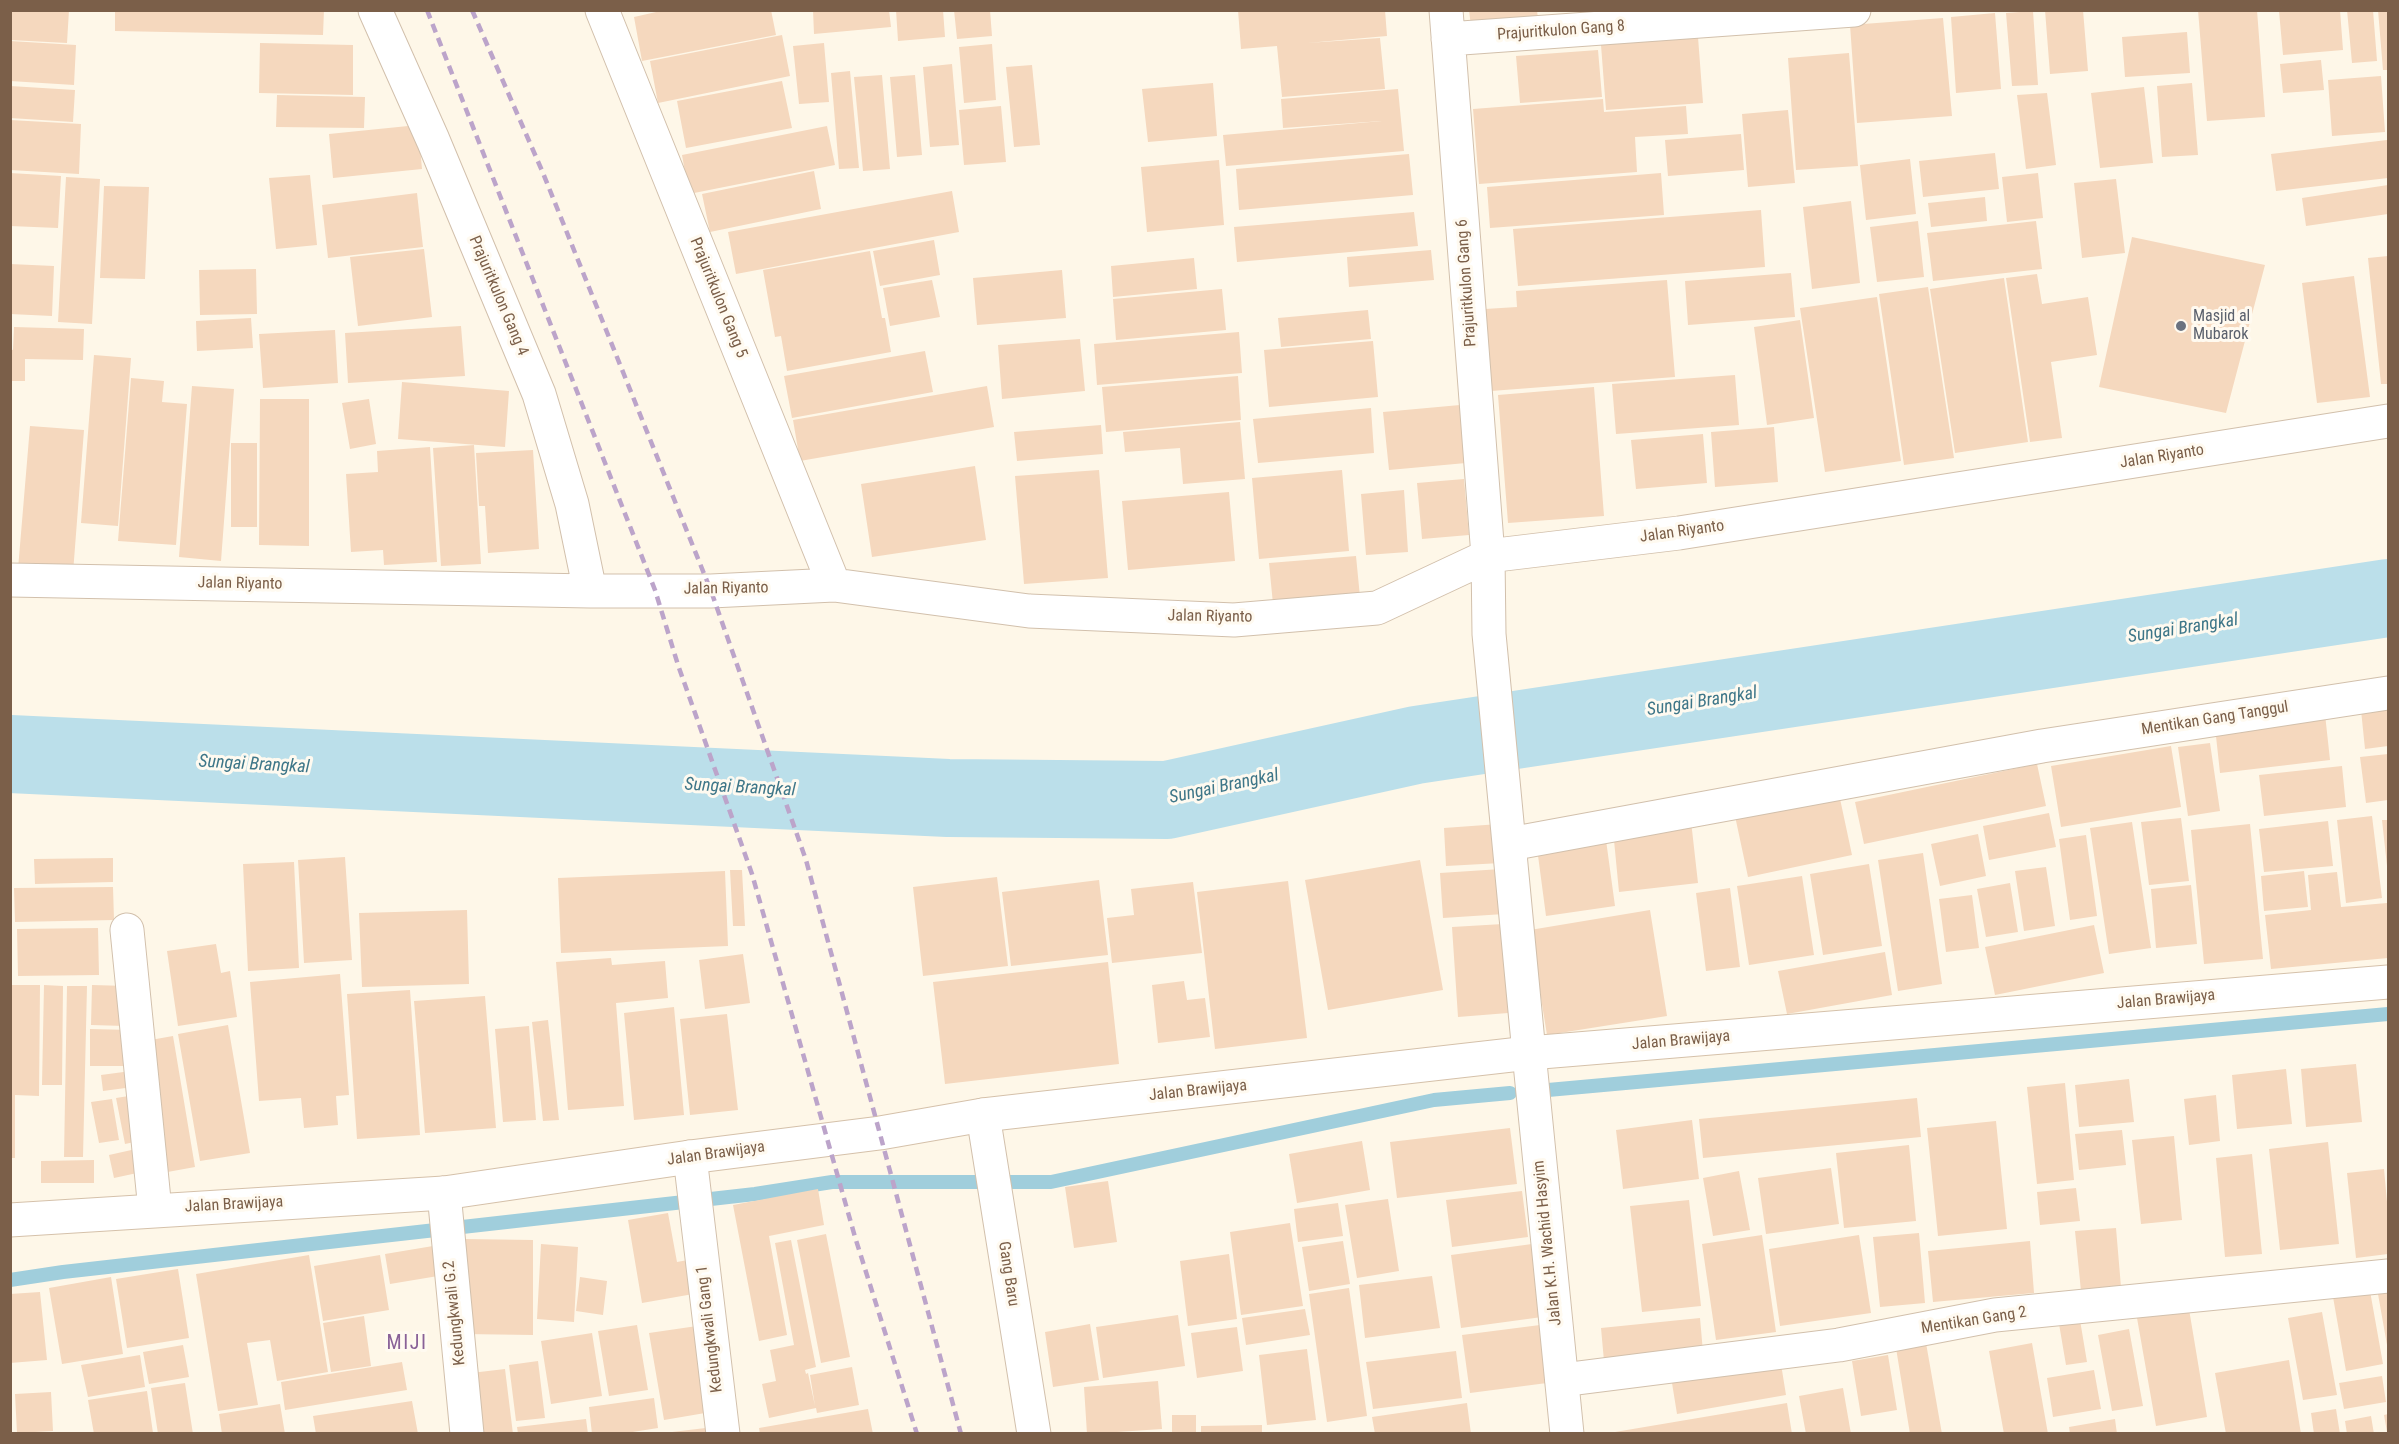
<!DOCTYPE html>
<html>
<head>
<meta charset="utf-8">
<style>
  body { margin:0 }
  #map { position:relative; width:2399px; height:1444px; overflow:hidden; background:#fef7e8; font-family:"Roboto Condensed",sans-serif }
  canvas { display:block }
  .frame { position:absolute; inset:0; border:12px solid #7b5f49; pointer-events:none }
</style>
</head>
<body>
<div id="map">
<canvas width="2399" height="1444"></canvas>
<div class="frame"></div>
</div>
<script>
const c = document.querySelector('canvas').getContext('2d');
c.lineJoin = 'round';
function stroke(path, color, width, dash) {
  c.strokeStyle = color;
  c.lineWidth = width;
  c.lineCap = dash ? 'butt' : 'round';
  c.setLineDash(dash || []);
  c.stroke(path);
}
function fill(path, color) {
  c.fillStyle = color;
  c.fill(path, 'evenodd');
}
function write(font, color, halo, rows, align = 'center') {
  c.font = font + ' "Roboto Condensed",sans-serif';
  c.lineWidth = 6;
  c.setLineDash([]);
  c.textBaseline = 'middle';
  c.strokeStyle = halo;
  c.fillStyle = color;
  for (const [text, x, y, turn = 0] of rows) {
    c.save();
    c.translate(x, y);
    c.rotate((+turn || 0) * Math.PI / 180);
    c.textAlign = isNaN(turn) ? turn : align;
    if (halo) c.strokeText(text, 0, 0);
    c.fillText(text, 0, 0);
    c.restore();
  }
}
stroke(new Path2D(`
  M1548,1090L2388,1014
  M10,1280L63,1272L755,1194L832,1182H1051L1434,1100L1510,1093`), '#a0cedc', 14);
stroke(new Path2D(`
  M10,754L948,798L1167,800L1416,745L2388,598`), '#bbdfea', 78);
fill(new Path2D(`
  M10,10H69L67,43L10,40Z
  M115,10H324L323,35L115,31Z
  M665,10H771L776,35L642,61L634,17Z
  M813,10H889L891,27L814,34Z
  M896,10H943L945,37L898,41Z
  M954,10H990L992,36L957,39Z
  M1238,10H1385L1387,36L1307,43L1380,38L1385,89L1282,97L1277,46L1241,49Z
  M1469,10H1537L1538,19L1471,27Z
  M2045,10H2083L2088,71L2050,74Z
  M2198,10H2257L2265,117L2207,121Z
  M2340,10L2343,50L2283,55L2279,11Z
  M2347,10H2373L2377,61L2352,63Z
  M2378,10H2388V70H2383Z
  M2033,11L2038,85L2012,86L2006,13Z
  M1995,13L2001,89L1956,93L1951,17Z
  M1943,18L1952,116L1857,123L1850,25Z
  M2187,32L2190,73L2125,77L2122,37Z
  M782,35L790,76L658,103L650,61Z
  M1698,37L1703,103L1606,110L1601,45Z
  M10,41L76,45L74,85L10,81Z
  M260,43L353,45V95L259,93Z
  M824,43L829,102L799,104L793,46Z
  M992,44L996,100L964,103L959,47Z
  M1598,50L1602,97L1520,103L1516,56Z
  M1849,53L1858,166L1796,170L1788,58Z
  M2321,60L2324,90L2283,93L2280,64Z
  M952,64L959,145L930,147L923,67Z
  M1032,65L1040,145L1014,147L1006,67Z
  M850,71L859,168L839,169L831,73Z
  M882,75L890,169L863,171L854,77Z
  M915,75L922,155L897,157L890,77Z
  M2381,76L2385,132L2332,136L2328,80Z
  M782,81L792,128L686,148L677,101Z
  M1213,83L1217,136L1148,142L1142,89Z
  M2192,83L2198,155L2162,157L2157,86Z
  M10,86L75,90L73,122L10,118Z
  M2144,87L2153,163L2100,168L2091,93Z
  M1398,89L1404,151L1226,166L1223,135L1382,121L1283,128L1281,99Z
  M2047,93L2056,165L2026,169L2017,95Z
  M277,95L365,97L364,128L276,127Z
  M1603,99L1604,112L1686,106L1688,134L1635,137L1637,172L1479,184L1473,109Z
  M1001,106L1006,162L964,165L959,110Z
  M1788,110L1795,183L1748,187L1742,114Z
  M10,120L81,124L79,174L10,170Z
  M418,125L422,169L333,178L329,134Z
  M827,126L835,165L689,194L682,155Z
  M1741,134L1744,170L1668,176L1665,140Z
  M2387,140L2388,178L2276,191L2271,154Z
  M1995,153L1999,189L1923,197L1919,161Z
  M1409,154L1413,195L1239,210L1236,169Z
  M1910,159L1916,214L1866,220L1860,165Z
  M1219,160L1224,225L1147,232L1141,167Z
  M814,171L821,209L710,232L702,194Z
  M10,173L61,176L58,228L10,226Z
  M1661,173L1664,215L1490,228L1487,187Z
  M2038,173L2043,218L2007,222L2002,177Z
  M310,175L317,245L276,249L269,178Z
  M66,177L100,179L92,324L58,322Z
  M2116,179L2125,253L2082,258L2074,183Z
  M2388,185V214L2306,226L2302,198Z
  M104,186L149,187L145,279L100,278Z
  M952,191L959,232L736,274L728,232Z
  M417,193L423,247L328,258L322,205Z
  M1985,197L1987,221L1931,227L1928,203Z
  M1851,201L1860,283L1812,289L1803,207Z
  M1761,210L1765,267L1518,286L1513,229Z
  M1414,212L1418,246L1237,262L1234,227Z
  M1918,221L1924,277L1877,282L1870,227Z
  M2036,221L2042,269L1933,281L1927,233Z
  M2132,237L2265,265L2226,413L2099,387Z
  M934,240L940,275L880,286L873,251Z
  M424,249L432,317L358,326L350,257Z
  M1431,250L1434,280L1349,287L1347,257Z
  M870,251L882,318H885L891,352L787,371L781,336L775,337L763,270Z
  M2388,256V384H2381L2368,258Z
  M1194,258L1197,289L1113,297L1111,266Z
  M10,264L54,266L52,316L10,314Z
  M256,269L257,314L200,315L199,270Z
  M1062,270L1066,318L977,325L973,278Z
  M1791,273L1795,317L1688,325L1685,281Z
  M2037,274L2042,304L2088,297L2097,355L2051,362L2062,438L2030,442L2006,278Z
  M2354,276L2370,397L2317,403L2302,283Z
  M2004,278L2028,442L1955,453L1930,289Z
  M932,280L940,317L890,326L883,288Z
  M1667,280L1675,377L1491,391L1485,309L1517,307L1516,291Z
  M1928,287L1954,458L1904,465L1879,294Z
  M1222,289L1226,330L1116,340L1113,299Z
  M1877,297L1901,461L1825,472L1800,308Z
  M1368,310L1371,339L1281,347L1278,318Z
  M251,318L253,348L197,351L196,321Z
  M1800,320L1814,418L1767,425L1754,327Z
  M461,326L465,376L348,383L345,333Z
  M14,327L84,329L83,360L25,359V381H10V349L13,350Z
  M335,330L338,383L263,388L259,334Z
  M1239,332L1242,373L1097,385L1094,344Z
  M1080,339L1085,391L1002,399L998,345Z
  M1373,341L1378,397L1269,407L1264,350Z
  M925,351L933,392L792,418L784,376Z
  M94,355L131,358L118,526L81,523Z
  M1735,375L1739,425L1616,434L1612,384Z
  M1238,376L1241,420L1106,432L1102,387Z
  M131,378L164,381L162,402L187,404L176,545L118,541Z
  M402,382L509,391L505,447L398,439Z
  M192,386L234,389L221,561L179,557Z
  M987,386L994,427L800,461L793,420Z
  M1594,387L1604,516L1508,523L1498,395Z
  M260,399H309V546L259,545Z
  M369,399L376,444L350,449L342,403Z
  M1460,405L1466,463L1389,470L1383,412Z
  M1371,408L1374,453L1258,463L1253,419Z
  M1240,422L1245,479L1183,484L1180,448L1125,452L1123,432Z
  M1101,425L1103,454L1017,461L1014,432Z
  M30,426L84,430L73,573L18,569Z
  M1774,427L1778,482L1715,487L1711,432Z
  M1703,434L1707,483L1636,489L1631,440Z
  M231,443H257V527H231Z
  M474,445L481,564L441,566L433,448Z
  M430,447L437,562L384,565L383,550L351,552L346,474L378,472L377,451Z
  M533,450L539,549L488,553L485,506H479L476,453Z
  M975,466L986,540L872,557L861,484Z
  M1099,470L1108,578L1024,584L1015,476Z
  M1342,470L1349,551L1259,559L1252,478Z
  M1464,479L1469,535L1422,539L1417,483Z
  M1404,490L1408,552L1366,555L1361,494Z
  M1229,492L1235,561L1128,570L1122,501Z
  M1356,556L1360,597L1273,604L1269,563Z
  M2388,706V746L2365,749L2361,710Z
  M2325,714L2330,760L2220,773L2215,727Z
  M2210,743L2220,811L2188,816L2178,747Z
  M2171,746L2181,807L2061,827L2051,766Z
  M2388,754V800L2366,803L2360,757Z
  M2037,764L2046,806L1864,844L1855,802Z
  M2342,766L2346,807L2264,816L2259,775Z
  M1839,794L1852,855L1748,877L1735,816Z
  M2049,813L2056,847L1989,860L1983,826Z
  M2372,816L2382,898L2346,903L2337,820Z
  M2181,818L2189,881L2149,885L2141,822Z
  M2382,820H2388V866H2387Z
  M1691,821L1698,883L1619,892L1613,830Z
  M2328,821L2333,866L2264,872L2259,829Z
  M2132,822L2151,948L2109,954L2090,828Z
  M1499,824L1501,863L1446,866L1444,828Z
  M2250,824L2263,959L2204,964L2191,830Z
  M1978,834L1986,876L1940,886L1931,844Z
  M2086,835L2097,916L2070,920L2059,839Z
  M1606,840L1615,906L1546,916L1537,848Z
  M1923,853L1942,984L1898,991L1878,860Z
  M345,857L352,960L304,963L298,860Z
  M113,858V882L35,884L34,859Z
  M1420,860L1443,990L1328,1010L1305,880Z
  M294,862L299,968L248,971L243,864Z
  M1869,864L1882,946L1823,955L1810,874Z
  M2046,867L2055,926L2024,931L2015,871Z
  M1501,869L1504,914L1443,918L1440,873Z
  M730,870H742L745,926H733Z
  M725,871L728,946L561,953L558,878Z
  M2304,871L2308,907L2264,911L2261,876Z
  M2337,872L2341,907L2387,903L2388,958L2271,969L2265,915L2311,910L2308,875Z
  M1802,876L1814,955L1749,965L1737,886Z
  M997,877L1008,966L923,976L913,887Z
  M1099,880L1108,955L1011,966L1002,892Z
  M1288,881L1307,1038L1215,1049L1197,892Z
  M1193,882L1202,953L1112,963L1107,918L1134,915L1131,889Z
  M2010,883L2018,932L1986,937L1977,889Z
  M2191,885L2197,944L2156,948L2151,889Z
  M113,887L114,920L15,922L14,888Z
  M1730,888L1740,967L1706,971L1696,893Z
  M1972,895L1979,948L1946,952L1939,899Z
  M467,910L469,984L362,987L359,913Z
  M1650,910L1667,1016L1547,1035L1530,930Z
  M1503,924L1508,1013L1458,1017L1452,927Z
  M2094,925L2104,973L1995,995L1985,947Z
  M98,928L99,975L18,976L17,929Z
  M216,944L221,973L230,971L237,1017L178,1026L167,951Z
  M1885,952L1892,995L1787,1014L1778,971Z
  M743,954L750,1003L705,1009L699,960Z
  M611,958L612,965L665,961L668,998L616,1003L624,1106L568,1110L556,962Z
  M1108,962L1119,1064L945,1084L933,982Z
  M340,974L349,1095L336,1096L338,1125L304,1128L301,1098L259,1101L250,982Z
  M1184,981L1187,1000L1205,998L1210,1037L1158,1043L1152,985Z
  M10,985H40L39,1096L15,1095V1158H10Z
  M44,985L63,986L62,1085H42Z
  M92,985L127,986L125,1026L91,1025Z
  M67,986H87L83,1157H64Z
  M410,990L420,1135L357,1139L347,994Z
  M485,996L496,1128L425,1133L414,1001Z
  M674,1007L684,1115L634,1120L624,1013Z
  M727,1014L738,1110L690,1115L680,1019Z
  M548,1020L559,1120L543,1121L532,1022Z
  M228,1025L250,1153L200,1161L178,1034Z
  M529,1026L536,1120L503,1122L495,1029Z
  M90,1029L131,1030L130,1066H90Z
  M173,1036L195,1167L162,1173L139,1042Z
  M2356,1064L2362,1122L2306,1127L2301,1069Z
  M2286,1069L2292,1124L2237,1129L2232,1075Z
  M131,1071L133,1087L103,1091L101,1075Z
  M2129,1079L2134,1122L2079,1127L2075,1085Z
  M2065,1083L2074,1180L2037,1184L2027,1087Z
  M135,1095L144,1140L125,1144L116,1098Z
  M2216,1095L2220,1141L2189,1145L2184,1099Z
  M1917,1098L1921,1137L1703,1158L1699,1119Z
  M112,1099L119,1140L99,1143L91,1102Z
  M1692,1120L1699,1179L1623,1189L1616,1130Z
  M1996,1121L2007,1229L1938,1236L1927,1128Z
  M1510,1128L1517,1184L1397,1198L1390,1142Z
  M2122,1130L2126,1165L2079,1170L2075,1134Z
  M2174,1136L2182,1220L2141,1224L2132,1140Z
  M1362,1141L1370,1190L1297,1203L1289,1154Z
  M2328,1142L2339,1244L2280,1250L2269,1149Z
  M1909,1145L1916,1221L1844,1228L1836,1153Z
  M145,1147L151,1170L114,1178L109,1155Z
  M2252,1154L2262,1254L2225,1257L2216,1158Z
  M94,1160V1183H41V1161Z
  M1831,1168L1839,1224L1766,1234L1758,1178Z
  M2384,1169L2388,1213V1254L2356,1258L2347,1173Z
  M1739,1171L1750,1230L1713,1236L1703,1178Z
  M1108,1181L1117,1242L1074,1248L1065,1187Z
  M2076,1188L2080,1221L2040,1225L2037,1192Z
  M818,1189L824,1225L769,1236L787,1335L759,1341L733,1205Z
  M1522,1191L1528,1237L1452,1247L1446,1200Z
  M1388,1199L1399,1271L1357,1278L1345,1205Z
  M1689,1200L1701,1306L1642,1312L1630,1206Z
  M1338,1203L1343,1236L1298,1242L1294,1209Z
  M668,1213L677,1262L693,1259L699,1293L642,1303L628,1220Z
  M1290,1223L1303,1306L1241,1315L1230,1232Z
  M2116,1228L2121,1287L2081,1291L2075,1231Z
  M1919,1233L1925,1303L1880,1307L1873,1237Z
  M826,1234L850,1357L821,1363L797,1240Z
  M1762,1235L1776,1332L1716,1340L1702,1244Z
  M1859,1235L1871,1313L1780,1326L1769,1249Z
  M464,1239L533,1240V1335L463,1334Z
  M791,1240L816,1367L805,1370L806,1374L808,1373L815,1406L810,1375L852,1367L859,1405L817,1413L816,1408L769,1418L762,1384L776,1381L770,1350L794,1345L775,1243Z
  M1343,1241L1350,1284L1309,1291L1302,1247Z
  M2030,1241L2034,1293L1933,1302L1928,1251Z
  M541,1244L578,1247L574,1322L537,1319Z
  M1532,1244L1542,1317L1461,1328L1451,1255Z
  M439,1245L444,1275L390,1284L385,1254Z
  M1229,1254L1237,1319L1188,1326L1180,1261Z
  M309,1255L328,1372L277,1381L270,1340L247,1343L258,1405L218,1411L196,1274Z
  M380,1255L389,1310L323,1321L314,1266Z
  M178,1269L189,1338L127,1348L116,1279Z
  M1432,1276L1440,1328L1365,1338L1359,1285Z
  M111,1277L123,1354L62,1364L49,1288Z
  M580,1277L607,1281L603,1315L576,1311Z
  M1349,1288L1367,1416L1327,1422L1309,1294Z
  M2370,1291L2383,1364L2346,1371L2333,1297Z
  M40,1292L47,1360L10,1363V1294Z
  M2388,1292V1345H2387L2378,1294Z
  M1305,1309L1310,1335L1246,1345L1242,1318Z
  M2189,1309L2207,1417L2156,1426L2137,1318Z
  M2322,1312L2337,1395L2303,1400L2288,1318Z
  M2079,1314L2087,1362L2066,1365L2058,1318Z
  M1178,1315L1185,1366L1103,1378L1096,1327Z
  M364,1316L371,1366L331,1372L323,1323Z
  M1700,1318L1703,1352L1604,1361L1601,1328Z
  M1090,1324L1099,1380L1053,1387L1045,1332Z
  M637,1325L648,1390L609,1396L598,1331Z
  M1540,1325L1547,1383L1470,1393L1462,1335Z
  M697,1326L711,1412L664,1420L649,1333Z
  M1237,1327L1243,1371L1197,1378L1191,1333Z
  M2129,1329L2143,1406L2112,1411L2098,1335Z
  M592,1333L602,1396L551,1404L541,1341Z
  M1926,1343L1942,1434H1910L1896,1348Z
  M2032,1343L2048,1434H2004L1989,1351Z
  M183,1345L189,1377L149,1384L143,1352Z
  M1307,1349L1316,1420L1267,1425L1259,1355Z
  M1456,1351L1462,1398L1373,1409L1366,1362Z
  M140,1355L145,1387L88,1397L81,1365Z
  M1888,1355L1897,1410L1861,1416L1852,1361Z
  M2289,1360L2301,1434H2226L2215,1373Z
  M538,1361L545,1418L516,1421L509,1365Z
  M402,1362L407,1390L285,1410L281,1382Z
  M1781,1364L1786,1395L1677,1414L1672,1383Z
  M505,1369L513,1434H479L471,1373Z
  M2094,1370L2101,1409L2053,1417L2047,1378Z
  M2382,1376L2386,1402L2344,1409L2339,1383Z
  M1158,1381L1162,1429L1087,1434L1084,1387Z
  M185,1383L193,1434H158L151,1388Z
  M1843,1388L1851,1434H1806L1799,1396Z
  M147,1391L153,1433L94,1434L88,1400Z
  M51,1392L53,1431L17,1433L15,1394Z
  M654,1398L658,1428L620,1434H592L589,1407Z
  M412,1401L418,1434H316L313,1416Z
  M1467,1403L1471,1434H1375L1372,1417Z
  M1787,1403L1792,1434H1616L1615,1432Z
  M280,1404L285,1434H222L219,1414Z
  M868,1409L873,1434H760L759,1428Z
  M2336,1409L2340,1434H2314L2311,1413Z
  M2388,1414V1432H2387L2384,1415Z
  M1172,1415H1196V1434H1172Z
  M2371,1416L2374,1434H2347L2345,1421Z
  M586,1419L588,1434H518L517,1427Z
  M2115,1419L2117,1434H2070L2069,1427Z
  M1262,1425V1434H1201V1426Z
  M714,1427V1434H672V1432Z`), '#f5d8be');
const minor = new Path2D(`
  M375,10L433,140L539,394L572,504L590,591
  M602,10L834,585
  M1446,10L1488,556L1489,634L1529,1053
  M1448,39L1854,10
  M10,580L590,591H711L834,585L1029,611L1234,620L1377,608L1488,556L1679,533L2388,421
  M1510,844L2042,746L2388,693
  M127,930L155,1210
  M983,1115L1034,1434
  M690,1157L723,1434
  M444,1193L467,1434
  M1562,1380L1839,1345L1995,1315L2388,1276`);
const tertiary = new Path2D(`
  M1529,1053L1567,1434`);
const secondary = new Path2D(`
  M10,1220L444,1193L690,1157L880,1133L983,1115L1529,1053L2388,982`);
stroke(minor, '#d2c0ac', 35);
stroke(tertiary, '#d2c0ac', 35);
stroke(secondary, '#d5c1aa', 35);
stroke(minor, '#fff', 33);
stroke(tertiary, '#fff', 33);
stroke(secondary, '#fff', 33);
stroke(new Path2D(`
  M427,10L655,590L678,665L752,874L855,1237L917,1434
  M472,10L543,173L711,591L806,860L961,1434`), '#bca4ca', 4.5, [9, 6]);
for (const [x, y, r, color] of [
  [2181,326,6,"#6b7280"]
]) {
  const dot = new Path2D();
  dot.arc(x, y, r, 0, 2 * Math.PI);
  c.fillStyle = color;
  c.fill(dot);
  stroke(dot, '#fffaf0', 2);
}
write('16px', '#7b5f49', '#fffaf0', [
  ["Prajuritkulon Gang 8",1561,31,-4],
  ["Prajuritkulon Gang 6",1467,283,-94],
  ["Prajuritkulon Gang 4",498,296,67],
  ["Prajuritkulon Gang 5",718,298,68],
  ["Jalan Riyanto",2162,457,-9],
  ["Jalan Riyanto",1682,532,-8],
  ["Jalan Riyanto",240,584,1],
  ["Jalan Riyanto",726,589,-1],
  ["Jalan Riyanto",1210,617,1],
  ["Mentikan Gang Tanggul",2215,719,-9],
  ["Jalan Brawijaya",2166,1000,-5],
  ["Jalan Brawijaya",1681,1041,-5],
  ["Jalan Brawijaya",1198,1091,-6],
  ["Jalan Brawijaya",716,1154,-8],
  ["Jalan Brawijaya",234,1205,-3],
  ["Jalan K.H. Wachid Hasyim",1548,1243,-96],
  ["Gang Baru",1008,1274,81],
  ["Kedungkwali G.2",455,1313,-96],
  ["Mentikan Gang 2",1974,1321,-9],
  ["Kedungkwali Gang 1",710,1329,-97]
]);
write('16px', '#5b616d', '#fffaf0', [
  ["Masjid al",2193,317],
  ["Mubarok",2193,335]
], 'left');
write('italic 18px', '#3e7688', '#fffaf0', [
  ["Sungai Brangkal",2183,629,-9],
  ["Sungai Brangkal",1702,702,-9],
  ["Sungai Brangkal",254,765,3],
  ["Sungai Brangkal",1224,787,-12],
  ["Sungai Brangkal",740,788,3]
]);
c.letterSpacing = '1.5px';
write('20px', '#896197', '#fffaf0', [
  ["MIJI",407,1344]
]);
c.letterSpacing = '0px';
</script>
</body>
</html>
